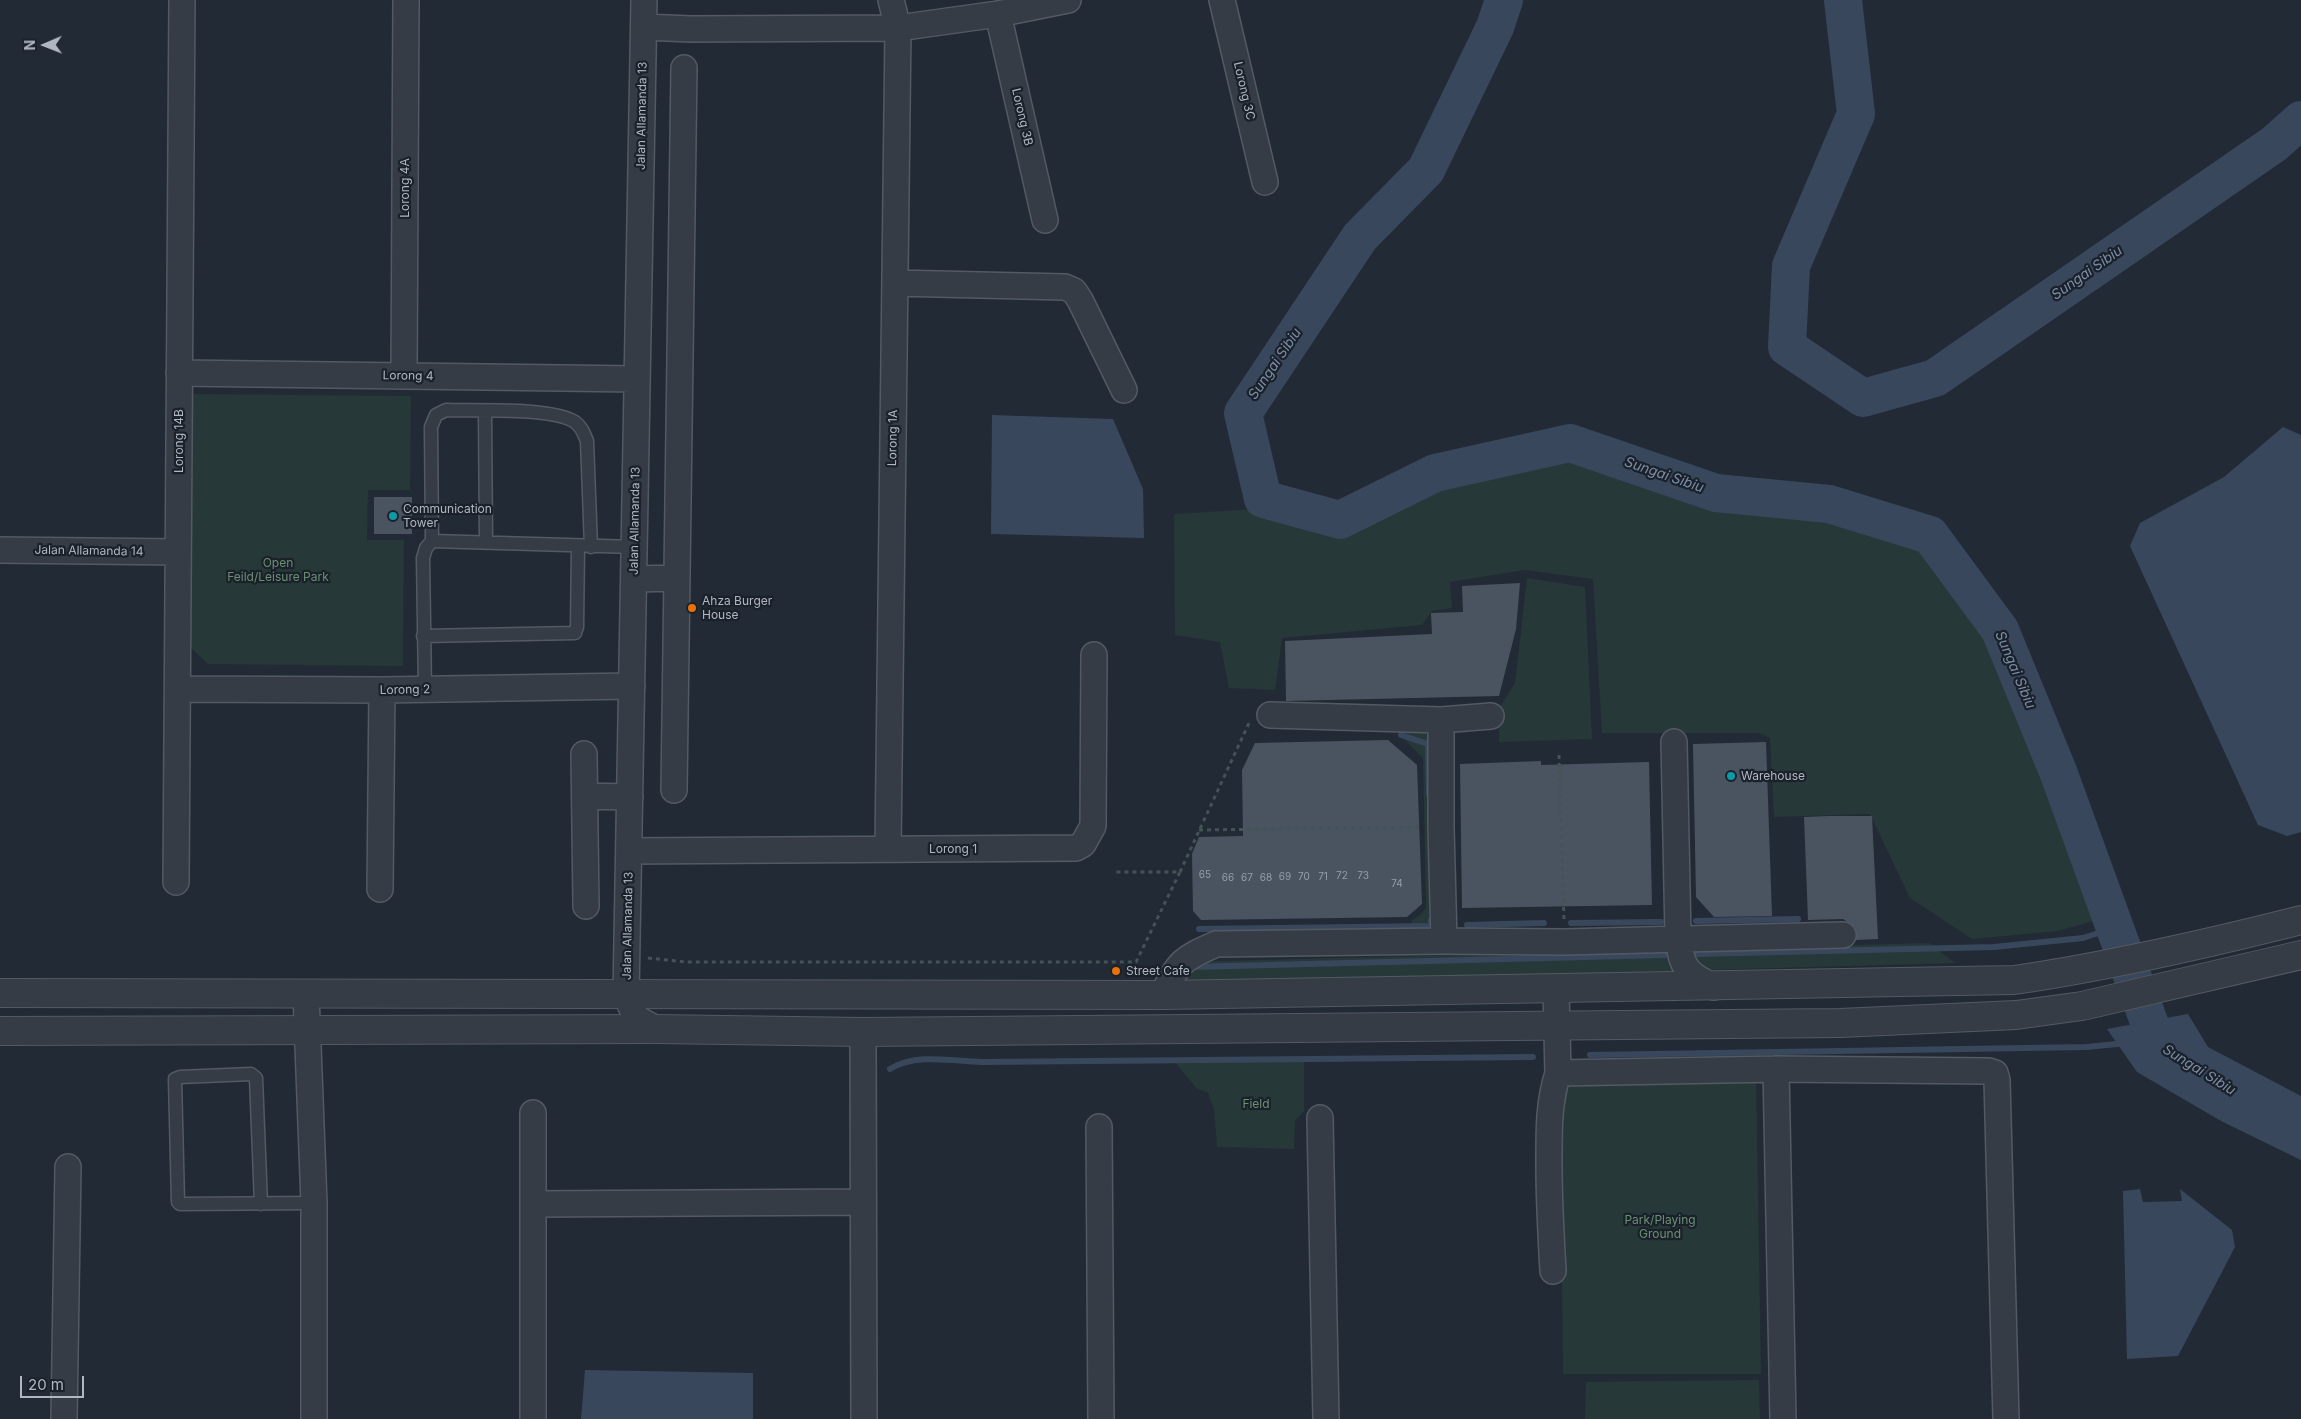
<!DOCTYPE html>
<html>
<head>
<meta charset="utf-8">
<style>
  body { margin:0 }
  #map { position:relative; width:2301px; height:1419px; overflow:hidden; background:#222a35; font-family:Inter,sans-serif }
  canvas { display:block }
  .north { position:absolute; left:20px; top:20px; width:50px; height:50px; -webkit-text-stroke:4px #1b212a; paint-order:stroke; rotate:269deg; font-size:14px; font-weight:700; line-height:20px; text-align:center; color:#b0b7c2 }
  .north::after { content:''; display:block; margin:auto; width:18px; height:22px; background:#b0b7c2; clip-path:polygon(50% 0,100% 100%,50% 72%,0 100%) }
  .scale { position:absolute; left:20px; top:1376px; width:64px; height:22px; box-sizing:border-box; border:2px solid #b0b7c2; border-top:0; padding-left:6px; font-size:15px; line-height:18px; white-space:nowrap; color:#b0b7c2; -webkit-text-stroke:4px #1b212a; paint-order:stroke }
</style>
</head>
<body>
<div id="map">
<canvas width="2301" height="1419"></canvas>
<div class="north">N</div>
<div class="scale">20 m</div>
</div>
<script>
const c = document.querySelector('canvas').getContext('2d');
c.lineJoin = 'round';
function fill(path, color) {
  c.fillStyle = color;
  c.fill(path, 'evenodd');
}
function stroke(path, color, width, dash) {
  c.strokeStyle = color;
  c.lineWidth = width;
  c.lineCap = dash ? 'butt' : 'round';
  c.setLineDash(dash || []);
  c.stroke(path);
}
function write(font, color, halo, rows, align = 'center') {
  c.font = font + ' Inter,sans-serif';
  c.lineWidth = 4.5;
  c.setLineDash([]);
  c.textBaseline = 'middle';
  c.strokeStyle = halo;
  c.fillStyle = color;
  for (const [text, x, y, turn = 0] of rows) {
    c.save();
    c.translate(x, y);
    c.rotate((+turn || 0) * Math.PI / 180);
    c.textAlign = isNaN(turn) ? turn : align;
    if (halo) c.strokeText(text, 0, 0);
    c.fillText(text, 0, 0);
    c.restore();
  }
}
fill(new Path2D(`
  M185,394L411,396L410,490H368L367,540H404L403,666L208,664L185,642Z
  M1565,450L1706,501L1821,513L1922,546L1986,631L2104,918L2058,931L1972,939L1910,898L1870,814L1774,817L1770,738L1759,733H1602L1593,579L1525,570L1450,582L1452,608L1432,611L1422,625L1282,638L1275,690L1229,688L1220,642L1175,635L1174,514L1257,509L1344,527L1434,484Z
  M1527,578L1585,587L1592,739L1499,742V709L1515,683Z
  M1425,732L1430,741L1433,915C1428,928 1421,927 1409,928L1412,920L1419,916L1426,908L1423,758L1405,740V733Z
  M1929,943L1955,963L1177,985L1182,962Z
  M1175,1062H1304V1111L1295,1121L1294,1149L1217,1147L1214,1109L1208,1093L1196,1088Z
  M1756,1078L1761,1374H1563L1560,1080Z
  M1759,1380L1760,1419H1585L1586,1382Z`), '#273838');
fill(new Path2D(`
  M992,415L1113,419L1143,489L1144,538L991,534Z
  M2283,427L2301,435V832L2287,836L2258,825L2130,546L2140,523L2224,477Z
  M2188,1014L2208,1047L2301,1096V1160L2221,1121L2137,1072L2107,1029Z
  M2140,1189L2143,1202L2182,1201L2180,1189L2232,1230L2235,1247L2178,1356L2127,1359L2123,1191Z
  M585,1370L753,1373V1419H581Z`), '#39475d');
stroke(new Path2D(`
  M1401,735L1428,744L1429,794
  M1696,921L1798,919
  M1571,923L1661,922
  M1467,925L1544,923
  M1199,929L1431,926V920
  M1694,954L1994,947L2083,938L2114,928
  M1190,967L1665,955
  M1590,1055L2026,1048L2087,1047L2126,1043
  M890,1069C915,1053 954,1061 982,1062L1533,1057`), '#39475d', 6);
stroke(new Path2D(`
  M1504,0L1495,27L1426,170L1360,237L1243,413L1263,499L1340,520L1435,473L1570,443L1716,493L1829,504L1930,535L2000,630L2059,774L2157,1044L2181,1058
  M1843,0L1856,114L1791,266L1787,347L1863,398L1935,378L2274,144L2301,120`), '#39475d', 38);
fill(new Path2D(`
  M374,497H412V534H374Z
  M1520,583L1516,629L1499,696L1286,701L1285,641L1432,634L1431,613L1463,612L1462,586Z
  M1388,740L1417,765L1422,904L1407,917L1201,920L1193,911L1192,854L1199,837L1243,836L1242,770L1255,743Z
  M1766,742L1772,916L1714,917L1696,897L1693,744Z
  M1541,761V765L1649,762L1652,905L1462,908L1460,764Z
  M1828,816H1872L1878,939L1856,940L1855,927L1843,919L1808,920L1804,817Z`), '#4a5461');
const service = new Path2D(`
  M485,412L486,543
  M432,541L431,427L436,415L446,410C475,411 552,407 575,422C582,427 584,434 587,441L591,547
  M423,636L575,633L577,627L578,547
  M425,690L423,558L426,548L432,541L635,547
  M261,1204L256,1078L251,1074L180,1077L175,1079L178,1202L180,1204L314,1203`);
const minor = new Path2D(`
  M644,0L626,995L636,1018L656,1029
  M1222,0L1265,182
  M998,14L1045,220
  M644,27L691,29L898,28L998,14L1068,0
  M895,283L1065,287L1074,291L1080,300L1124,390
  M179,373L637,379
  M404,376L406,0
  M0,550L178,552
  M634,579L677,578
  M178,689L382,690L632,686
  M1270,715L1441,720L1491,716
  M1441,720V827L1444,941
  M1674,742L1678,937C1682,969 1686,973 1714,987
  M584,754L586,906
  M674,790L684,68
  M585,796L630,797
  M888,849L898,28L891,0
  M629,851L1076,848L1083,844L1093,826L1094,655
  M176,882L182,0
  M380,889L382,690
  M1556,990L1558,1073
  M306,994L314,1203V1419
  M1163,995C1177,962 1184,958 1216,944L1444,941L1564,942L1843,935
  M863,1032L864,1419
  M1776,1069L1783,1419
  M1320,1118L1326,1419
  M1099,1127L1101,1419
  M533,1204L862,1202
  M1553,1271C1551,1236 1549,1202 1549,1167C1549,1134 1548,1104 1558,1073L1776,1069L1989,1071L1995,1073L1997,1080L2006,1419
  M64,1419L68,1167
  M533,1419V1113`);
const tertiary = new Path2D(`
  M0,993L1163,995L2014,980C2111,966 2206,944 2301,920
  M0,1031L656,1029L863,1032L1840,1023L2016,1015L2082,1006L2301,955`);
stroke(service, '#535a63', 15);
stroke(minor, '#535a63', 28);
stroke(tertiary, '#535a63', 30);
stroke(new Path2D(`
  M1559,755L1564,921
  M1199,830L1419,827
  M1180,872L1249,723
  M648,958L686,962H1136L1180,872H1114`), '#435356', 3, [4, 4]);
stroke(service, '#353c46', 12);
stroke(minor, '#353c46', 25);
stroke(tertiary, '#353c46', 28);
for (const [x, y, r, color] of [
  [393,516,5,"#0f9aa8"],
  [692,608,5,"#e8710a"],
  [1731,776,5,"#0f9aa8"],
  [1116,971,5,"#e8710a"]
]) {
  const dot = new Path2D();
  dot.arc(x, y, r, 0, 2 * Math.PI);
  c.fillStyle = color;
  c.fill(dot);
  stroke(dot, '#1b212a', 2);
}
write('10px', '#969eaa', null, [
  ["65",1205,875],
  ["72",1342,876],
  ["73",1363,876],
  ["69",1285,877],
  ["70",1304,877],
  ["71",1323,877],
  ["66",1228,878],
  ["67",1247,878],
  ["68",1266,878],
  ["74",1397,884]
]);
write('12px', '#b0b7c2', '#1b212a', [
  ["Lorong 3C",1244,91,77],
  ["Jalan Allamanda 13",642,116,-89],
  ["Lorong 3B",1022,117,77],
  ["Lorong 4A",405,188,-90],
  ["Lorong 4",408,376,1],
  ["Lorong 1A",893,438,-89],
  ["Lorong 14B",179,441,-90],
  ["Jalan Allamanda 13",635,521,-89],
  ["Jalan Allamanda 14",89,551,1],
  ["Lorong 2",405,690,-1],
  ["Lorong 1",953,849],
  ["Jalan Allamanda 13",628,926,-89]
]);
write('12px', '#b0b7c2', '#1b212a', [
  ["Communication",403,509],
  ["Tower",403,523],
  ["Ahza Burger",702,601],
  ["House",702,615],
  ["Warehouse",1741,776],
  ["Street Cafe",1126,971]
], 'left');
write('12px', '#6a9073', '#1b212a', [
  ["Open",278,563],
  ["Feild/Leisure Park",278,577],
  ["Field",1256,1104],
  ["Park/Playing",1660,1220],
  ["Ground",1660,1234]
]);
write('italic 14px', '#7b8ea8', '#1b212a', [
  ["Sungai Sibiu",2087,273,-35],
  ["Sungai Sibiu",1275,364,-56],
  ["Sungai Sibiu",1664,475,19],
  ["Sungai Sibiu",2015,670,67],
  ["Sungai Sibiu",2199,1070,32]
]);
</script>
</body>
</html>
